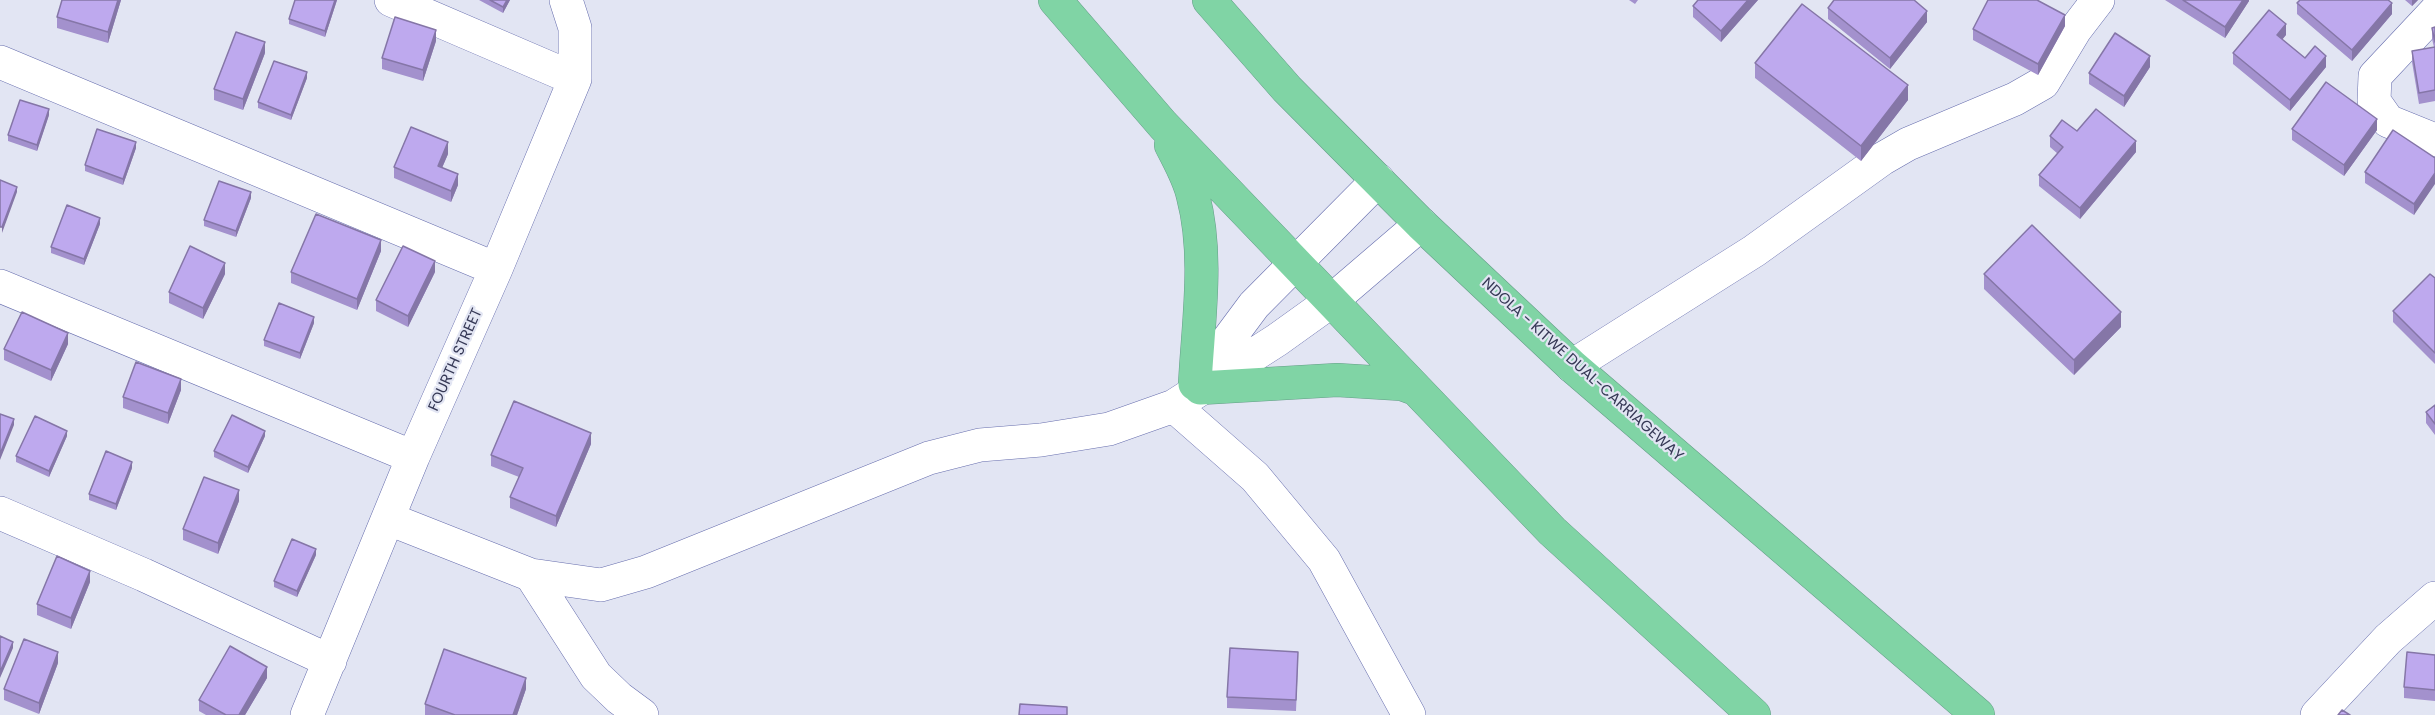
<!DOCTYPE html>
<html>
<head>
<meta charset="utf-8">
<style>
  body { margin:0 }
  canvas { display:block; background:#e2e5f3 }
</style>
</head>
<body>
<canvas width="2435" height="715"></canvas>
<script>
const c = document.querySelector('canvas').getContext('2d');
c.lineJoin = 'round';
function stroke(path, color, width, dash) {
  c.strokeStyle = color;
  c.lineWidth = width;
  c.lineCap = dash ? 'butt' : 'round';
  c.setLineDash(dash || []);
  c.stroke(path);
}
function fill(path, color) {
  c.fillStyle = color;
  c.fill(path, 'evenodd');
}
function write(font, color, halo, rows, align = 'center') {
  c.font = font + ' Poppins,sans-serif';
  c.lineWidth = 4.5;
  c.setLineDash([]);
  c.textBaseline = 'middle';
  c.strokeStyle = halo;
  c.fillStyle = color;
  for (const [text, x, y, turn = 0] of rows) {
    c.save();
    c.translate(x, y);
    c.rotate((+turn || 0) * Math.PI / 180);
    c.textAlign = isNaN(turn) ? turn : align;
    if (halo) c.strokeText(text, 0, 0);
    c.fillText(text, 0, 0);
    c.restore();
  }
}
const street = new Path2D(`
  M391,0L575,79
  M2435,12L2375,76L2374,101L2388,121L2435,140
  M0,62L496,269
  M0,286L413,457
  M1572,366L1754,251L1882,159L1908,144L2015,99L2043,83L2075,30L2098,0
  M1196,383L1254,305L1378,180
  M1174,406L1255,477L1324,560L1409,715
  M0,513L144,575L330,661
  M389,519L531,575L601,585L646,572L929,458L980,445L1041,440L1109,429L1174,406L1277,340L1330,302L1421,224
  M531,575L596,676L619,698L642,715
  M307,715L413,457L496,269L575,79V28L566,0
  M2317,715L2388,639L2435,598`);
const highway = new Path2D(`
  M1055,0L1163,125L1552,531L1754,715
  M1209,0L1287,89L1421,224L1572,366L1978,715
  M1171,145C1179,161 1189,178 1193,196C1209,256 1198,323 1195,384
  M1200,388L1337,380L1402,384L1413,388`);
stroke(street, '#676eae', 34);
stroke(highway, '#669e89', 34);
stroke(street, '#fff', 33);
stroke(highway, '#80d4a5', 33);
fill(new Path2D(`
  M62,0H121L108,43L57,28V17Z
  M295,0H337L325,37L289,24V19Z
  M479,0H510L503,13Z
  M1629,0H1638L1635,4Z
  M1698,0H1758L1721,42L1693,17V6Z
  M2165,0H2249V1L2225,38Z
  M2405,0H2418L2412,6Z
  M2297,3L2392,14L2352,61L2297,14Z
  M1828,8L1927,22L1890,69L1828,19Z
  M2065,26L2038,75L1973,40V29Z
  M2435,27V101L2419,104L2412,62V51L2434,47L2432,39V28Z
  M2286,35L2282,39L2305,58L2326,67L2290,111L2233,64V53Z
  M436,41L423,81L382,69V58Z
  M265,53L243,110L214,100V89Z
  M1755,63L1908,100L1861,161L1755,78Z
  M2150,67L2124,107L2089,84V73Z
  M307,78L291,120L258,108V102Z
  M49,115L37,151L8,141V135Z
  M2292,129L2377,130L2344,176L2292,140Z
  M2077,131L2136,152L2080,219L2039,186V175L2058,154L2050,147V136Z
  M136,148L123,185L85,171V165Z
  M448,154L442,168L458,185L451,202L394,178V167Z
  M2435,158L2414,215L2365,183V172Z
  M251,198L236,237L204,226V220Z
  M100,224L84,265L51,253V247Z
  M381,251L357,310L291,283V272Z
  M435,272L408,327L376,311V300Z
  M225,274L203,319L169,303V292Z
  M1984,274L2121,327L2074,375L1984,289Z
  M2435,278V364L2393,322V311Z
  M314,323L300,359L264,346V340Z
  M68,344L51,381L4,360V349Z
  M181,390L168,424L123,408V397Z
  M2435,405V435L2426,423V412Z
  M67,436L49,477L16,462V456Z
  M265,436L248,473L214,457V451Z
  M591,444L556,527L510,508V497L519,477L491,466V455Z
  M132,468L116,510L89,500V494Z
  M239,501L218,554L183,540V529Z
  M316,555L297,597L274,587V581Z
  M90,582L71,629L37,615V604Z
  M2435,655V701L2404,698V687Z
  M58,663L39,714L4,700V689Z
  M1298,663L1296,711L1227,708V697Z
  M267,678L245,715H206L199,711V700Z
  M526,689L517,715H425V704Z`), '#a391cd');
fill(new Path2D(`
  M118,0H121L108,43V32Z
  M335,0H337L325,37V31Z
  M507,0H510L503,13V7Z
  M1748,0H1758L1721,42V31Z
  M2243,0H2249V1L2225,38V27Z
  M2412,0H2418L2412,6Z
  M2392,3V14L2352,61V50Z
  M1927,11V22L1890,69V58Z
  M2065,15V26L2038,75V64Z
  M2286,24V35L2277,46V35Z
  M436,30V41L423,81V70Z
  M265,42V53L243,110V99Z
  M2150,56V67L2124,107V96Z
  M2326,56V67L2290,111V100Z
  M307,72V78L291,120V115Z
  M1908,85V100L1861,161V146Z
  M49,109V115L37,151V145Z
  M2377,119V130L2344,176V165Z
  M2136,141V152L2080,219V208Z
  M136,142V148L123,185V179Z
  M448,142V154L438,177V166Z
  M2435,173V184L2414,215V204Z
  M458,174V185L451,202V191Z
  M17,187V192L2,233V227Z
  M251,192V198L236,237V231Z
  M100,218V224L84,265V259Z
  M381,240V251L357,310V299Z
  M435,261V272L408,327V316Z
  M225,263V274L203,319V308Z
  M2121,312V327L2074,375V360Z
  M314,317V323L300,359V353Z
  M68,333V344L51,381V370Z
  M181,379V390L168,424V413Z
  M14,419V425L0,460V454Z
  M67,431V436L49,477V471Z
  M265,431V436L248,473V467Z
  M591,433V444L556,527V516Z
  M132,462V468L116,510V504Z
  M239,490V501L218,554V543Z
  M316,549V555L297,597V591Z
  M90,571V582L71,629V618Z
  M13,642V648L0,678V672Z
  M58,652V663L39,714V703Z
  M267,667V678L245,715H239Z
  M526,678V689L517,715H513Z`), '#8576a7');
const building = new Path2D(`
  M62,0H118L108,32L57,17Z
  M295,0H335L325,31L289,19Z
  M490,0H507L503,7Z
  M1698,0H1748L1721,31L1693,6Z
  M1834,0H1914L1927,11L1890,58L1828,8Z
  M1988,0H2037L2065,15L2038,64L1973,29Z
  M2183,0H2243L2225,27Z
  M2300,0H2388L2392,3L2352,50L2297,3Z
  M1802,4L1908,85L1861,146L1755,63Z
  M2269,10L2286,24L2277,35L2305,58L2315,46L2326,56L2290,100L2233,53Z
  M395,17L436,30L423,70L382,58Z
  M2435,27V42L2432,28Z
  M236,32L265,42L243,99L214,89Z
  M2115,33L2150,56L2124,96L2089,73Z
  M2435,47V90L2419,93L2412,51Z
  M274,61L307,72L291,115L258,102Z
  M2326,82L2377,119L2344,165L2292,129Z
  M20,100L49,109L37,145L8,135Z
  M2096,109L2136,141L2080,208L2039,175L2063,147L2050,136L2062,120L2077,131Z
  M411,127L448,142L438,166L458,174L451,191L394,167Z
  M97,129L136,142L123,179L85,165Z
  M2393,130L2435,158V173L2414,204L2365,172Z
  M0,180L17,187L2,227H0Z
  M219,181L251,192L236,231L204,220Z
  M67,205L100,218L84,259L51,247Z
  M316,214L381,240L357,299L291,272Z
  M2032,225L2121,312L2074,360L1984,274Z
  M190,246L225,263L203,308L169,292Z
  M403,246L435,261L408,316L376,300Z
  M2430,274L2435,278V353L2393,311Z
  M279,303L314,317L300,353L264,340Z
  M22,312L68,333L51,370L4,349Z
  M136,362L181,379L168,413L123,397Z
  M514,401L591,433L556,516L510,497L523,468L491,455Z
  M2435,405V424L2426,412Z
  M0,414L14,419L0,454Z
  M232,415L265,431L248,467L214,451Z
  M35,416L67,431L49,471L16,456Z
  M106,451L132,462L116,504L89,494Z
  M204,477L239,490L218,543L183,529Z
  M292,539L316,549L297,591L274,581Z
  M57,556L90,571L71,618L37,604Z
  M0,636L13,642L0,672Z
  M24,639L58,652L39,703L4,689Z
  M230,646L267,667L239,715H226L199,700Z
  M1230,648L1298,652L1296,700L1227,697Z
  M444,649L526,678L513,715H455L425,704Z
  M2407,652L2435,655V690L2404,687Z
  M1020,704L1067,707V715H1019Z
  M2342,710L2350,715H2338Z`);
fill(building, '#bea9ee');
stroke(building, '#8576a7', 1.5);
write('15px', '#363956', '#e2e5f3', [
  ["FOURTH STREET",456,360,-66],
  ["NDOLA - KITWE DUAL-CARRIAGEWAY",1582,370,42]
]);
</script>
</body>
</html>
